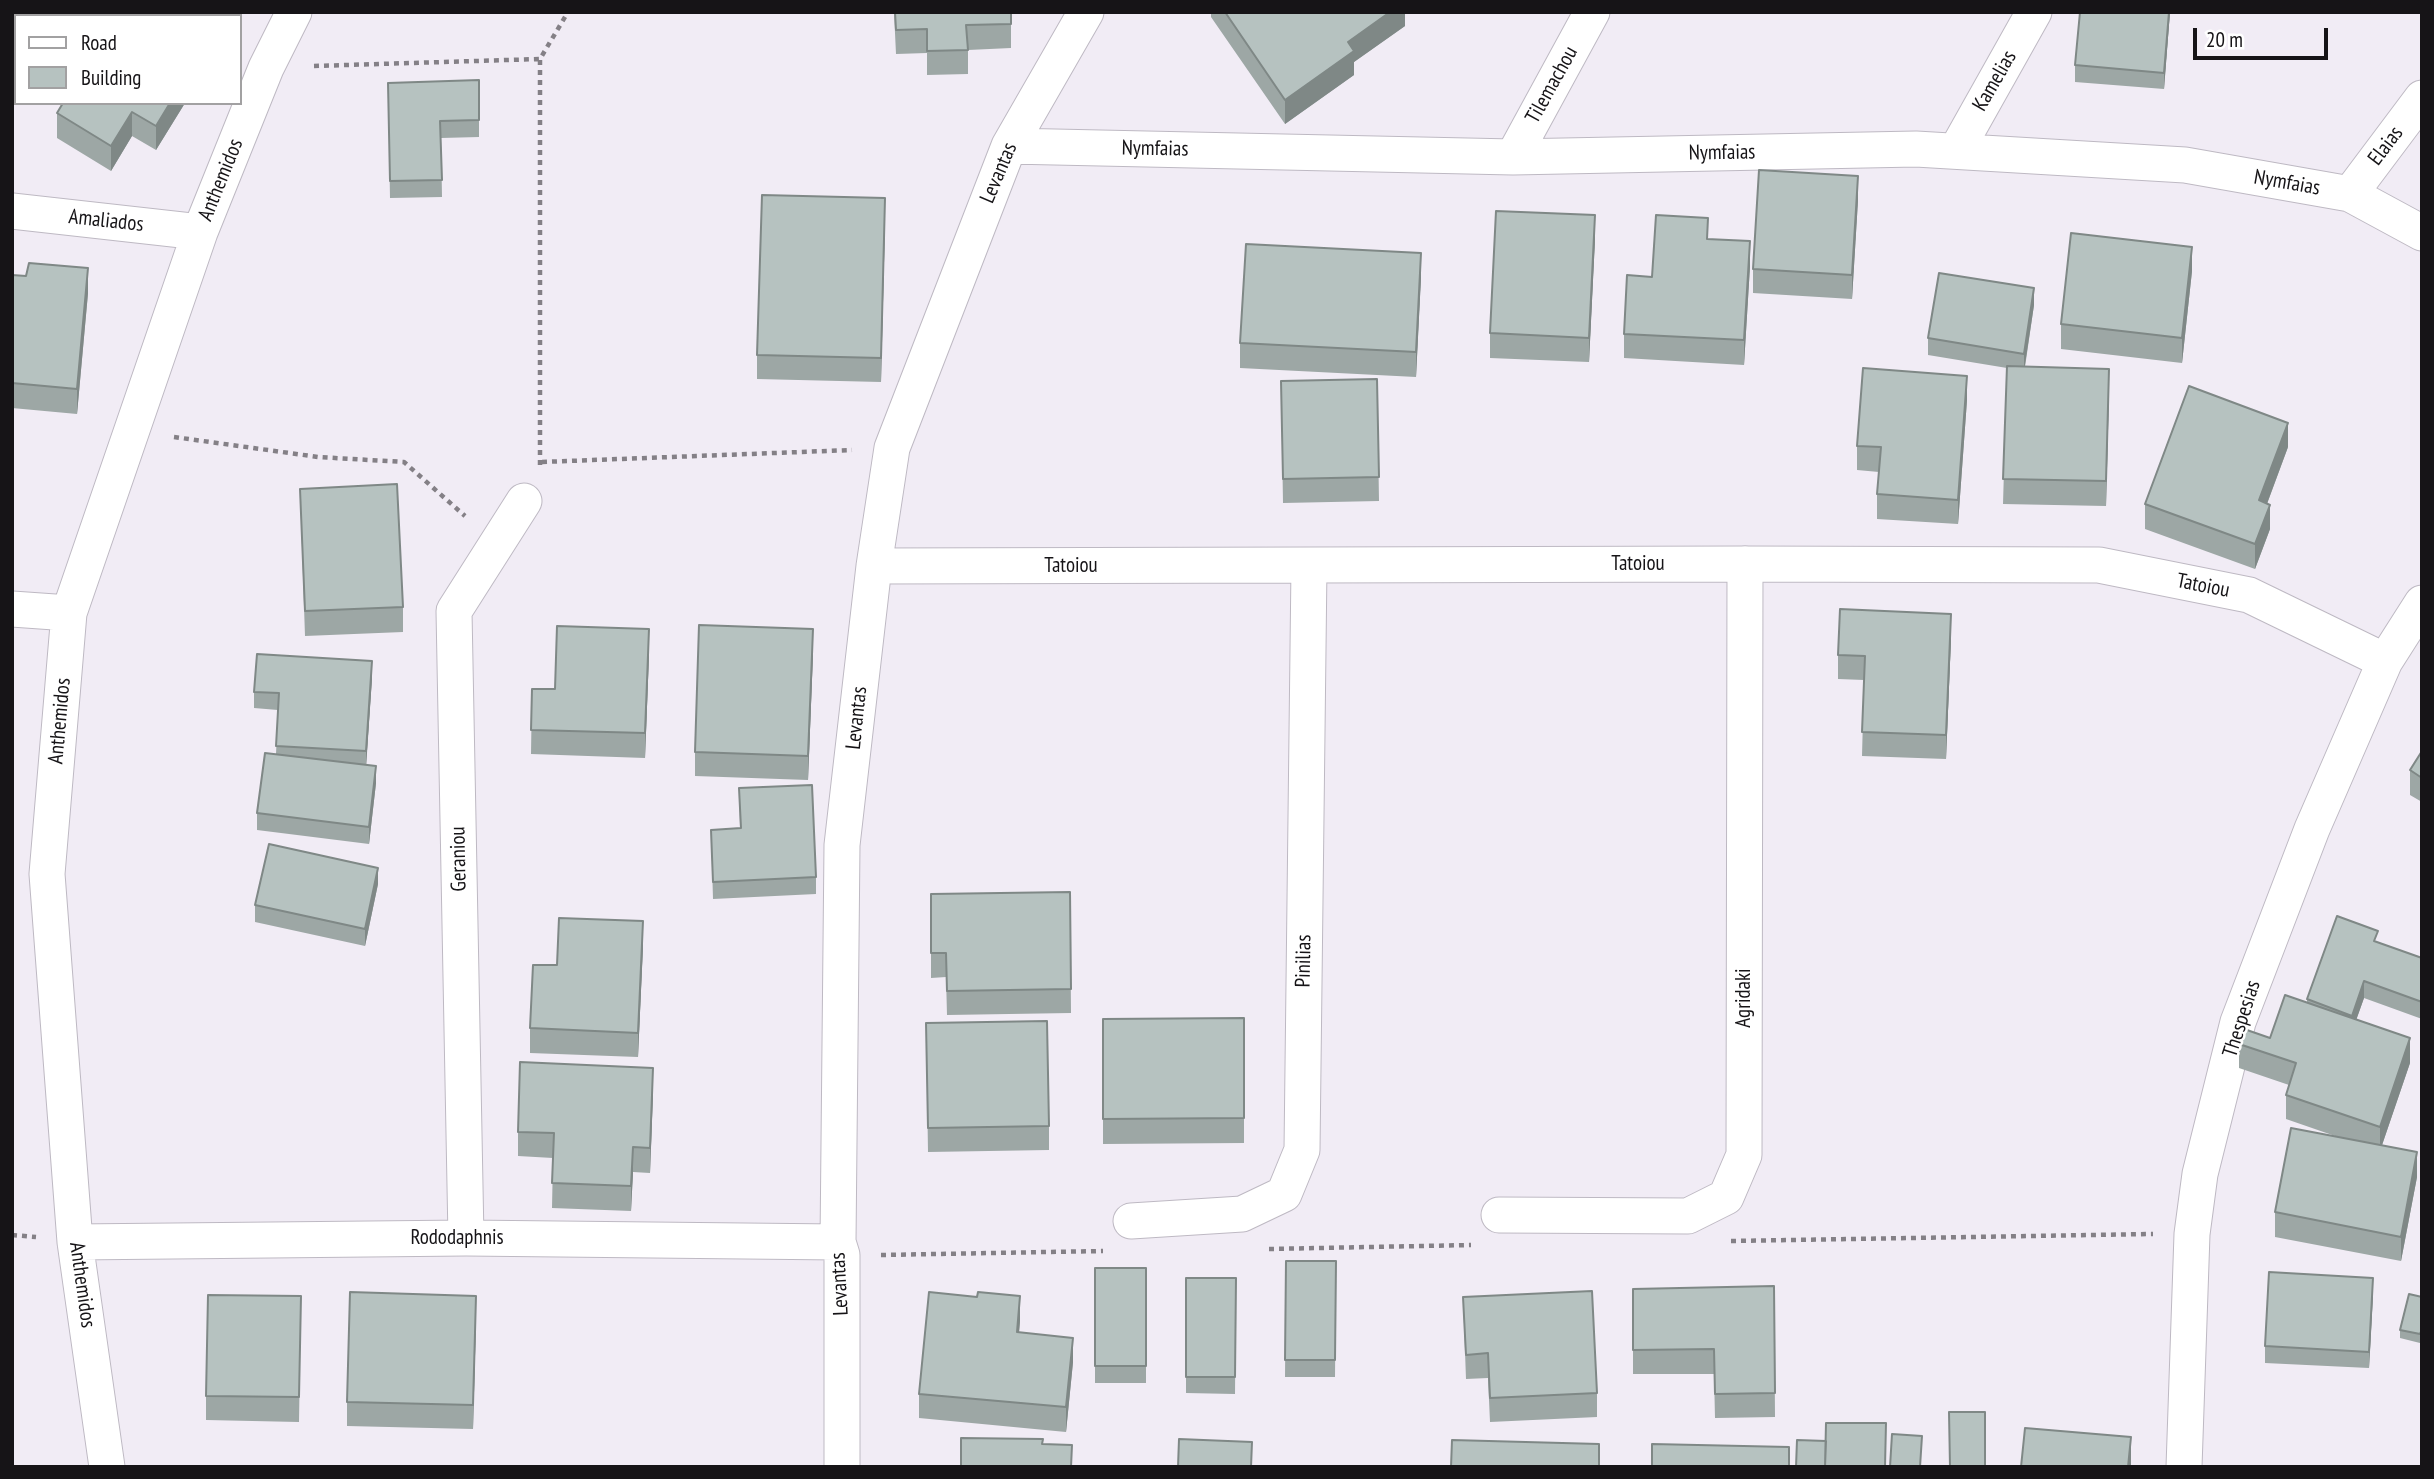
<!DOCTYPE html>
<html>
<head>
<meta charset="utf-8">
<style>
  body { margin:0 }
  #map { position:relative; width:2434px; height:1479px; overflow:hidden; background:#f1ecf5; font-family:"PT Sans Narrow",sans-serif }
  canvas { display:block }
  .frame { position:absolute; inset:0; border:14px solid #161417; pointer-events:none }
  .legend { position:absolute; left:14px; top:14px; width:228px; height:91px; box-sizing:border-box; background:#fff; border:2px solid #a2a1a2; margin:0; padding:9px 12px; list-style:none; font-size:21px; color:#161417 }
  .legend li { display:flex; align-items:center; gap:14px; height:35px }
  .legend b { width:35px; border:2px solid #a2a1a2 }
  .scale { position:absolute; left:2193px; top:28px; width:135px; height:32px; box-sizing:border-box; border:4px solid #161417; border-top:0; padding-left:9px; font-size:21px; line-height:24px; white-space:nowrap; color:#161417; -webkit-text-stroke:5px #fff; paint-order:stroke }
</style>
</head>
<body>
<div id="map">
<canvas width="2434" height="1479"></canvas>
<div class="frame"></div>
<ul class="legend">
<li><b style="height:9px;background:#fff"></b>Road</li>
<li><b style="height:19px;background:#b6c2c0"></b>Building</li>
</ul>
<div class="scale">20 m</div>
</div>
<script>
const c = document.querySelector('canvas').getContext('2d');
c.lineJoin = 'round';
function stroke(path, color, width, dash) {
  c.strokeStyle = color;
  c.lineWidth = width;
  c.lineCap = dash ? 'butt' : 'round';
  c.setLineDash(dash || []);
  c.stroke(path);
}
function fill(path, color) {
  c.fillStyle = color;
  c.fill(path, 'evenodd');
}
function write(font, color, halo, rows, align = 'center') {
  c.font = font + ' "PT Sans Narrow",sans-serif';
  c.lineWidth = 5;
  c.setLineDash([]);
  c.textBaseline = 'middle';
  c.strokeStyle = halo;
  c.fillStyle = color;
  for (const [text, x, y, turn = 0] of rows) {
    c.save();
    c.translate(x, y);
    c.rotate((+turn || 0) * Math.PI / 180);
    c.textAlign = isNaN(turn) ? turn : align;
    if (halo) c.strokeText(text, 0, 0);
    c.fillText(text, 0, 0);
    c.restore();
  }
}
const minor = new Path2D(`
  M1009,146L1513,157L1916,149L2185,165L2350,194L2422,233
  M1956,151L2034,12
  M1513,157L1592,12
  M2350,194L2422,98
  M12,211L200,232
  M874,566L1745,564L2099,565L2249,595L2385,661
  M12,609L69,613
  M1499,1215L1688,1216L1726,1197L1744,1155L1745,564
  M1131,1221L1242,1214L1284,1194L1302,1150L1309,566
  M466,1238L454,611L524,501
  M75,1242L466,1238L838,1242
  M107,1467L75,1242L47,874L69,613L200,232L266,68L294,12
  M842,1467V1255L838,1242L842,845L874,566L892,448L1009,146L1086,12
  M2184,1467L2192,1234L2200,1174L2238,1022L2312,829L2385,661L2422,603`);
stroke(minor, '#beb9c3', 37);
stroke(new Path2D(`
  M314,66L540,59
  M174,437L318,457L404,462L465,516
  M542,462L852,450
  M540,465V59L568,12
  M12,1235L36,1237
  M1731,1241L2153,1234
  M1269,1249L1471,1245
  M881,1255L1103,1251`), '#848086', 4.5, [5, 5]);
stroke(minor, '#fff', 35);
fill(new Path2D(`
  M72,12H88L87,16H79Z
  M119,12H230L228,16H117Z
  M894,12H1011V48L968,50V74L927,75V53L896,54Z
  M1211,12H1405V26L1354,62V75L1285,124L1211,17Z
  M2080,12H2170L2164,89L2075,82V65Z
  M479,80V137L441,138L442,197L390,198L388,83Z
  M63,103H185L156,150L132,136L111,171L57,138V113Z
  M1858,200L1852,299L1753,293V269Z
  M885,223L881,382L757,379V355Z
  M1595,239L1589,362L1490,358V333Z
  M1708,239L1750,266L1744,365L1624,358V334L1652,277Z
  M2192,271L2182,363L2061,349V324Z
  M12,275L88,293L77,414L12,408Z
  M1421,277L1416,377L1240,368V343Z
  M2034,305L2025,367L2109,393L2106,506L2003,504L2007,368L1928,355V338Z
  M1377,379L1379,501L1283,503L1281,381Z
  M1967,400L1958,524L1877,519V494L1879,472L1857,470V446Z
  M2288,447L2267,504L2270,529L2255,569L2145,529V504Z
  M300,489L403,607V632L305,636Z
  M1951,639L1946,759L1862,756L1864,680L1838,679V655Z
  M813,653L808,780L695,776V752Z
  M649,654L645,758L531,754L532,689H555Z
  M372,678L366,765L376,783L369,844L257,830V813L276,754L278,710L254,708V692Z
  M2422,751V802L2410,795V770Z
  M739,788L816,877V894L713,899L711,830L740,828Z
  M378,884L365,946L255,922V905Z
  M1070,892L1071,1013L947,1015L946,977L931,978V894Z
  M2378,942L2422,958V1019L2364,998L2356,1020L2410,1063L2382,1145L2417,1177L2401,1261L2275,1237V1212L2338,1137L2286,1119V1095L2289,1085L2239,1068V1044L2270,1038L2307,1003V999Z
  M643,946L638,1057L530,1053V1028L557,965Z
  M1244,1018V1143L1103,1144V1019Z
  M926,1023L1049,1126V1150L928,1152Z
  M653,1092L650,1173L633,1172L631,1211L552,1208L553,1158L518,1156V1132Z
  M1286,1261H1336L1335,1377H1285Z
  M1095,1268H1146V1383H1095Z
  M1186,1278H1236L1235,1394L1186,1393Z
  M1774,1286L1775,1417L1715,1418L1714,1374H1633V1289Z
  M2373,1294L2369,1368L2265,1363V1346Z
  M301,1296L299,1422L206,1420V1396Z
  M1463,1297L1597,1393V1417L1490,1422L1488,1378L1466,1379Z
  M2422,1297V1338L2420,1343L2400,1338V1330Z
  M476,1320L473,1429L347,1426V1402Z
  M1020,1321L1019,1332L1073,1362L1066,1432L919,1418V1394Z`), '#9da7a5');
fill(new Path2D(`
  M217,12H230L228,16H217Z
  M1390,12H1405V26L1354,62V75L1285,124V100L1348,42Z
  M2169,12H2170L2164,89V73Z
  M170,103H185L156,150V126Z
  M132,112V136L111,171V146Z
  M1858,176V200L1852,299V275Z
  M885,198V223L881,382V358Z
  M1595,215V239L1589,362V338Z
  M1750,241V266L1744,365V340Z
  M2192,247V271L2182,363V338Z
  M1421,253V277L1416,377V352Z
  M88,268V293L77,414V389Z
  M2034,288V305L2024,371V354Z
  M2109,369V393L2106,506V481Z
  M1967,376V400L1958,524V500Z
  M2288,423V447L2259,525V500Z
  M2270,505V529L2255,569V544Z
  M1951,614V639L1946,759V735Z
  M649,629V654L645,758V733Z
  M813,629V653L808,780V756Z
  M372,661V678L366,768V751Z
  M376,766V783L369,844V827Z
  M378,868V884L365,946V929Z
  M643,921V946L638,1057V1033Z
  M2364,981V998L2352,1032V1016Z
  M2410,1038V1063L2380,1151V1127Z
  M653,1068V1092L650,1173V1148Z
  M633,1147V1172L631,1211V1186Z
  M2417,1152V1177L2401,1261V1237Z
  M2373,1278V1294L2369,1368V1352Z
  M476,1296V1320L473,1429V1405Z
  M1020,1296V1321L1017,1356V1332Z
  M1073,1338V1362L1066,1432V1407Z
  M2131,1437V1467H2128Z`), '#7f8886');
const building = new Path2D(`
  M119,12H184L190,16H117Z
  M895,12H1011V24L966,25L968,50L927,51V29L896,30Z
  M1225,12H1390L1348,42L1354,51L1285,100Z
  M2080,12H2169L2164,73L2075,65Z
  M479,80V120L440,121L442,180L390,181L388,83Z
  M63,103H170L156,126L132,112L111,146L57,113Z
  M1759,170L1858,176L1852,275L1753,269Z
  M762,195L885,198L881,358L757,355Z
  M1496,211L1595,215L1589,338L1490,333Z
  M1656,215L1708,218L1707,239L1750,241L1744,340L1624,334L1627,275L1652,277Z
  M2071,233L2192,247L2182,338L2061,324Z
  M1246,244L1421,253L1416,352L1240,343Z
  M29,263L88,268L77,389L12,383V275L26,276Z
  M1939,273L2034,288L2024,354L1928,338Z
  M2007,366L2109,369L2106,481L2003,479Z
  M1863,368L1967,376L1958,500L1877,494L1881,447L1857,446Z
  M1377,379L1379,477L1283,479L1281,381Z
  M2189,386L2288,423L2259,500L2270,505L2255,544L2145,504Z
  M397,484L403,607L305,611L300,489Z
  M1840,609L1951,614L1946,735L1862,732L1865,656L1838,655Z
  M699,625L813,629L808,756L695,752Z
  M557,626L649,629L645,733L531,730L532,689H555Z
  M257,654L372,661L366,751L276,746L279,693L254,692Z
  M2422,751V778L2410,770Z
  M265,753L376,766L369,827L257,813Z
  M812,785L816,877L713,882L711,830L741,828L739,788Z
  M269,844L378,868L365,929L255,905Z
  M1070,892L1071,989L947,991L946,953H931V894Z
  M2337,916L2378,931L2374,941L2422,958V1002L2364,981L2352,1016L2307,999Z
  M559,918L643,921L638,1033L530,1028L533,965H557Z
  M2285,995L2410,1038L2380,1127L2286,1095L2296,1063L2239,1044L2244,1029L2270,1038Z
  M1244,1018V1118L1103,1119V1019Z
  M1047,1021L1049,1126L928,1128L926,1023Z
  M520,1062L653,1068L650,1148L633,1147L631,1186L552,1183L554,1133L518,1132Z
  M2291,1128L2417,1152L2401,1237L2275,1212Z
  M1286,1261H1336L1335,1360H1285Z
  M1095,1268H1146V1366H1095Z
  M2269,1272L2373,1278L2369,1352L2265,1346Z
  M1186,1278H1236L1235,1377H1186Z
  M1774,1286L1775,1393L1715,1394L1714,1349L1633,1350V1289Z
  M1592,1291L1597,1393L1490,1398L1488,1353L1466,1355L1463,1297Z
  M350,1292L476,1296L473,1405L347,1402Z
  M929,1292L977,1297L978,1292L1020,1296L1017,1332L1073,1338L1066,1407L919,1394Z
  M2409,1294L2422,1297V1329L2420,1334L2400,1330Z
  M208,1295L301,1296L299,1397L206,1396Z
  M1949,1412H1985V1467H1950Z
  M1826,1423H1886L1885,1467H1825Z
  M2025,1428L2131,1437L2128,1467H2021Z
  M1892,1434L1922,1436L1920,1467H1890Z
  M961,1438L1043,1439L1042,1444L1072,1445L1071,1467H961Z
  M1179,1439L1252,1442L1251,1467H1178Z
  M1452,1440L1599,1444V1467H1451Z
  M1797,1440L1826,1441L1825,1467H1796Z
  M1652,1444L1789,1447V1467H1652Z`);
fill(building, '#b6c2c0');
stroke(building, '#7f8886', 2);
write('21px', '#161417', '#fff', [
  ["Kamelias",1995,81,-60],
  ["Tilemachou",1552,85,-61],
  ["Elaias",2386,146,-53],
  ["Nymfaias",1155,149,1],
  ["Nymfaias",1722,153,-1],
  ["Levantas",999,173,-67],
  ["Anthemidos",221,180,-68],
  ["Nymfaias",2287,183,10],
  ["Amaliados",106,221,6],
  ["Tatoiou",1638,564],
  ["Tatoiou",1071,566],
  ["Tatoiou",2203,586,11],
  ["Levantas",857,718,-84],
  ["Anthemidos",60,721,-85],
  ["Geraniou",459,859,-91],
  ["Pinilias",1304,961,-89],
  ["Agridaki",1744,998,-90],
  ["Thespesias",2242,1019,-72],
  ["Rododaphnis",457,1238],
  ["Levantas",840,1284,-93],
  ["Anthemidos",82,1285,82]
]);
</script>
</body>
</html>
